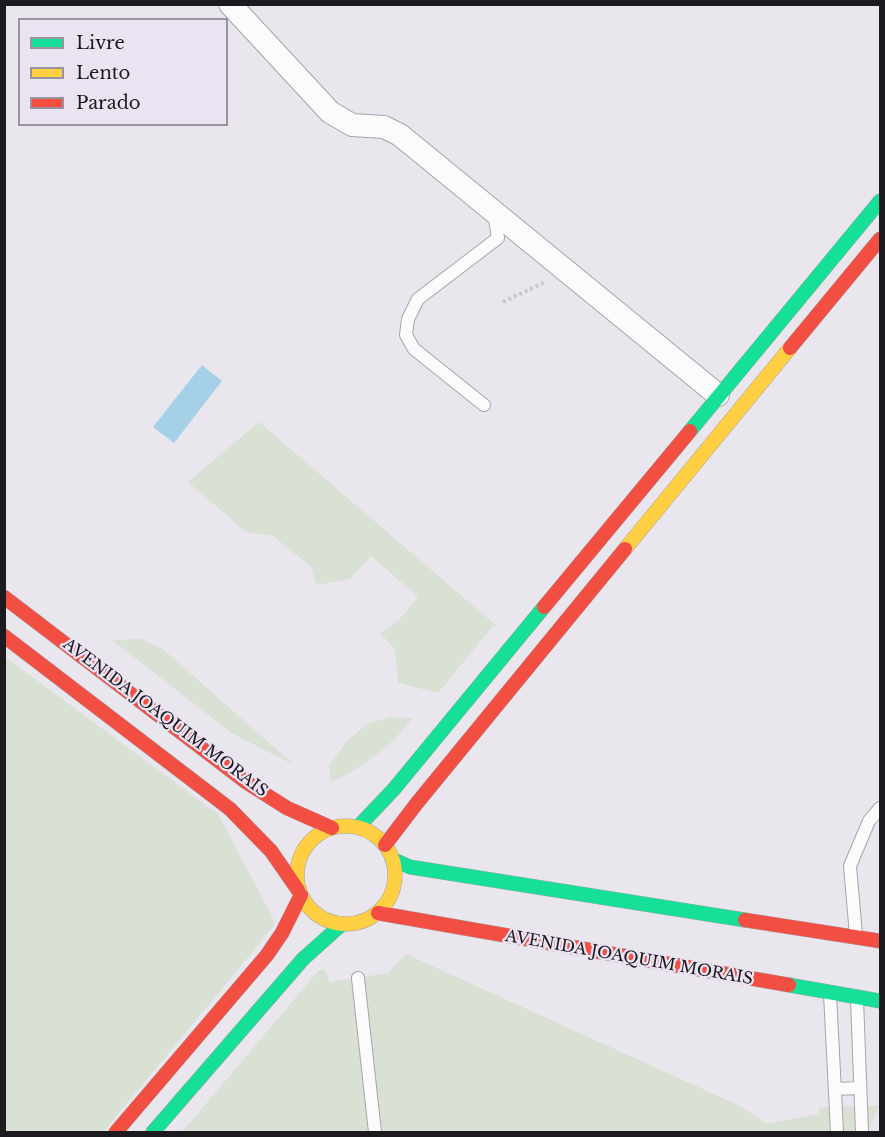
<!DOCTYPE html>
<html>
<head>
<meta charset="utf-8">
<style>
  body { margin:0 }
  #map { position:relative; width:885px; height:1137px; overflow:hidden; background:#eae6ee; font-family:"Libre Baskerville",serif }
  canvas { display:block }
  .frame { position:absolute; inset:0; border:6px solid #1d1a20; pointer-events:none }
  .legend { position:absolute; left:18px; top:18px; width:210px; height:108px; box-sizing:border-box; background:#eae3f2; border:2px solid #98939e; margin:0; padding:8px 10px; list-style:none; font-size:18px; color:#1d1a20 }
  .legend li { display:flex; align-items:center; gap:12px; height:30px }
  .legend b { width:30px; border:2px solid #98939e }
</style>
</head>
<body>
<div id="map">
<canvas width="885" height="1137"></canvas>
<div class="frame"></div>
<ul class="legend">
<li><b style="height:8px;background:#16e098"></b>Livre</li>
<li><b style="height:8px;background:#ffcf43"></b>Lento</li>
<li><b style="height:8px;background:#f24e42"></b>Parado</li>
</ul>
</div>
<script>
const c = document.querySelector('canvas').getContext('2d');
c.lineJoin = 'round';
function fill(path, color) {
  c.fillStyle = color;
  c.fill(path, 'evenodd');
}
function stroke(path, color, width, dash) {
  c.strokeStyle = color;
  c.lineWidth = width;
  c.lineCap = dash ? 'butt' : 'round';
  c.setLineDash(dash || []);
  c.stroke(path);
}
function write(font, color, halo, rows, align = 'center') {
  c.font = font + ' "Libre Baskerville",serif';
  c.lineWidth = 4.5;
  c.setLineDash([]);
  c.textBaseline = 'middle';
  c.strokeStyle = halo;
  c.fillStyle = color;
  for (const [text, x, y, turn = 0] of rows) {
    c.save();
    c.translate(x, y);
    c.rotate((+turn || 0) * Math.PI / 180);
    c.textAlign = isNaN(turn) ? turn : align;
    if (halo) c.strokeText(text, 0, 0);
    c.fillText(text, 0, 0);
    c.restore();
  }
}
fill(new Path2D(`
  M259,422L499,628L493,626L438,693L398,683L395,649L380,633L398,621L418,597L371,556L350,579L316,585L311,567L273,536L246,532L188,482Z
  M141,639L163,649L294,765L233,734L112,640Z
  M4,656L218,814L273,918L274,926L103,1132H5Z
  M390,717L413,718C389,748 366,766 331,782L329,764L349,739L367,724Z
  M406,954L742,1107L767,1124L818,1114L820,1107L879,1106L868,1132H182L319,970L324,969L330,982L388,973Z`), '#d8e1d3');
fill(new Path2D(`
  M202,365L222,381L174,443L153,427Z`), '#a5d0e6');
const lane = new Path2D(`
  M484,405L414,349L406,335L408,319L418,299L498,238L494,213
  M856,935L850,866L869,821L880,808
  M358,978L375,1132
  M830,994L837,1132
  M857,999L862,1132
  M835,1089L860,1088`);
const street = new Path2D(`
  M230,4L330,112L352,125L384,127L400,135L718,395`);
const fast = new Path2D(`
  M690,431L880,201
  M358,827L394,789L544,607
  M392,859L410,867L745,920
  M789,985L880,1001
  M153,1132L303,959L341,925`);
const slow = new Path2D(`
  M625,549L790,348
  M297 875a49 49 0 1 1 98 0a49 49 0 1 1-98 0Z`);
const jam = new Path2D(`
  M790,348L880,239
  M4,597L246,782L287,808L332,828
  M544,607L690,431
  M4,636L230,809L271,851L298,890
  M385,845L417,803L625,549
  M378,913L789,985
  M745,920L880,941
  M116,1132L267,955L282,933L301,895`);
stroke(lane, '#a7a3aa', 14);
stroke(street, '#a7a3aa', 24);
stroke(fast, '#a7a3aa', 15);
stroke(slow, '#a7a3aa', 15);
stroke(jam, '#a7a3aa', 15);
stroke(new Path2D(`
  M503,302L545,282`), '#c9c8cb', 4, [3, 3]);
stroke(lane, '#fcfbfc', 12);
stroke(street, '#fcfbfc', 22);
stroke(fast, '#16e098', 14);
stroke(slow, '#ffcf43', 14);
stroke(jam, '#f24e42', 14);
write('16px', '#1d1a20', '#eae3f2', [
  ["AVENIDA JOAQUIM MORAIS",165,718,37],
  ["AVENIDA JOAQUIM MORAIS",629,958,10]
]);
</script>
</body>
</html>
